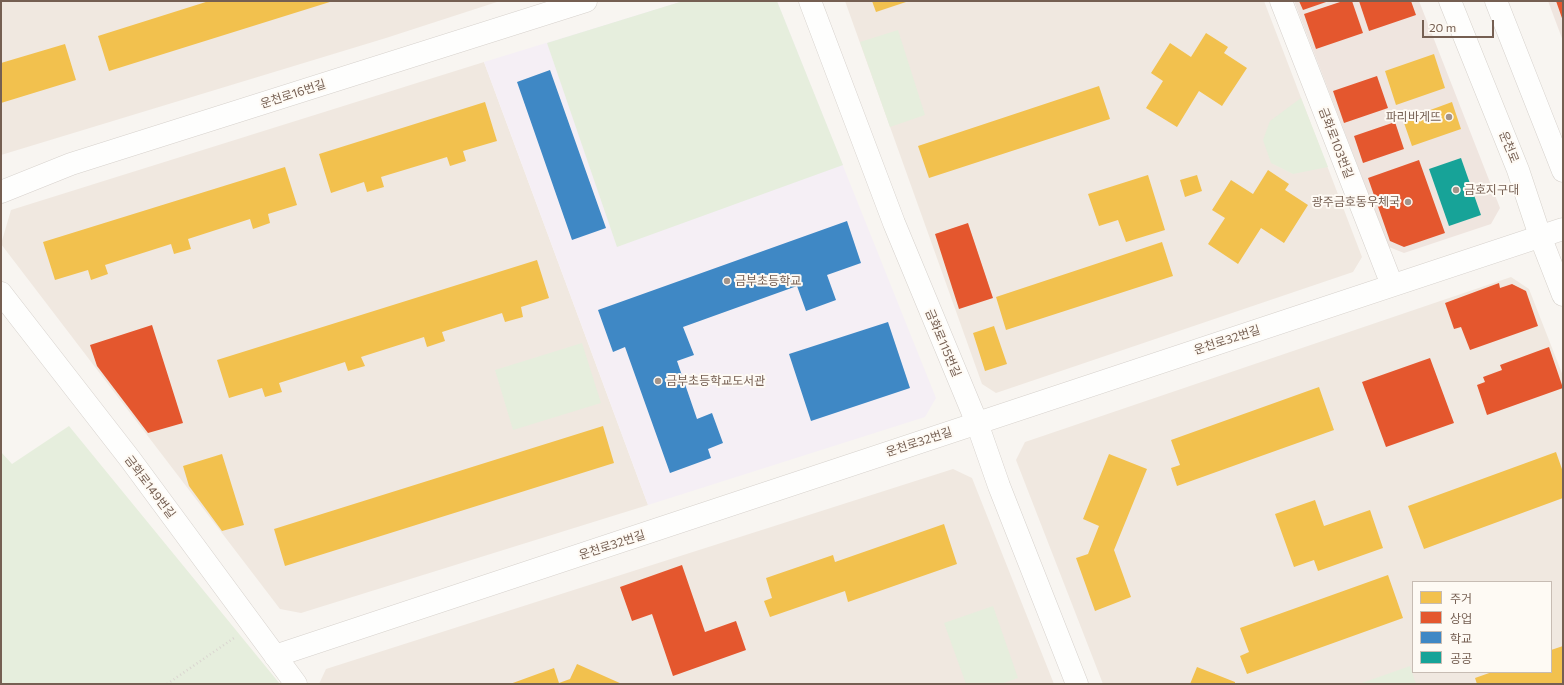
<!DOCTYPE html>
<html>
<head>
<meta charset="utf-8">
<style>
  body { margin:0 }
  #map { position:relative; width:1564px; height:685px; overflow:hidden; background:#f8f5f1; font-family:Commissioner,"Noto Sans KR",sans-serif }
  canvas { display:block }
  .frame { position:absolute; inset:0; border:2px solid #755f52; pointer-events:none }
  .legend { position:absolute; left:1412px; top:581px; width:140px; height:92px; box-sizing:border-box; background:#fefaf4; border:1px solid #c7bcb3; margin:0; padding:5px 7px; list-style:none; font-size:12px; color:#755f52 }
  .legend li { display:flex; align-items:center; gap:8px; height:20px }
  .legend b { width:20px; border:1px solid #c7bcb3 }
  .scale { position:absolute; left:1422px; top:20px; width:72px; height:18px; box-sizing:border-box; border:2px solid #755f52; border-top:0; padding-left:5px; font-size:12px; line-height:14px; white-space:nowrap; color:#755f52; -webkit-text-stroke:3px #fefaf4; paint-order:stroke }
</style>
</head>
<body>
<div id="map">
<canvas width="1564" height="685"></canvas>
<div class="frame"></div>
<ul class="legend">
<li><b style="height:11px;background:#f2c14e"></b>주거</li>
<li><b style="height:11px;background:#e4572e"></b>상업</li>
<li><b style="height:11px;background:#3f88c5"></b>학교</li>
<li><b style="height:11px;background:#17a398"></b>공공</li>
</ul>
<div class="scale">20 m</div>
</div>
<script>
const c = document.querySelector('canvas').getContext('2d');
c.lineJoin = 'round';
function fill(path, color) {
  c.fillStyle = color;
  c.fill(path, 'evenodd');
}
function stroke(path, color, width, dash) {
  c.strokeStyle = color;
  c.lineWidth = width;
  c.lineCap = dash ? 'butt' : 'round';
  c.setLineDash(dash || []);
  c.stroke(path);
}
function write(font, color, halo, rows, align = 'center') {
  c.font = font + ' Commissioner,"Noto Sans KR",sans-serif';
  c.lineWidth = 4;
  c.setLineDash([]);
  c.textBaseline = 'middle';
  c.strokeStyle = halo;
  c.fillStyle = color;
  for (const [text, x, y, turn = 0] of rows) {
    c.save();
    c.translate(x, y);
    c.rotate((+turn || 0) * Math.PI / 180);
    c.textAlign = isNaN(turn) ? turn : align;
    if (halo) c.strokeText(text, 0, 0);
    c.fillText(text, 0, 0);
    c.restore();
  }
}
fill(new Path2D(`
  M1,1H500L386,38L1,155Z
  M845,1H1264L1362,257L1353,272L996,393L982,384Z
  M484,62L648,505L301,613L280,609L1,244L11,210Z
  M1511,277L1529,289L1563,376V684H1103L1016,460L1025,442ZM1413,582H1551V672H1413Z
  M953,469L972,478L1054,684H319L326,669Z`), '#f0e8e0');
fill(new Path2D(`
  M1294,1H1419L1500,208L1491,224L1404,253L1389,247Z
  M1548,1H1563V41Z`), '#efe5df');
fill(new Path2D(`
  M683,1H777L936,398L925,417L648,505L484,62Z`), '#f5eff5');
fill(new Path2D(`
  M683,1H777L843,165L617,247L547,43Z
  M898,30L925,115L890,127L860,42Z
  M1301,98L1328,167L1293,174L1271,163L1263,140L1270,121Z
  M582,343L601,403L513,430L495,370Z
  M69,426L280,684H1V452L12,464Z
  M993,606L1018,678L1001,684H966L944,623Z
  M1410,666L1416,684H1359Z`), '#e6eedd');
fill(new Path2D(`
  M209,1H333L109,71L98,36Z
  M872,1H909L876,12Z
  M1206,33L1228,47L1224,53L1247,68L1222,106L1199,91L1177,127L1146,108L1163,81L1151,73L1170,43L1191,57Z
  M65,44L76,80L1,103V63Z
  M1434,54L1445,88L1396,105L1385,71Z
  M1099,86L1110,119L929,178L918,146Z
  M485,102L497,141L463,151L466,161L450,166L447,157L381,177L384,187L367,192L364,182L331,193L319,154Z
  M1452,102L1461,129L1412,146L1403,120Z
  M285,167L297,205L268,214L270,223L253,229L250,219L188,239L191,249L174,254L171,244L105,265L108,274L91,280L88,270L55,280L43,242Z
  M1268,170L1289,184L1285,190L1308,205L1284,243L1261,228L1238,264L1208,244L1225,218L1212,210L1231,180L1253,194Z
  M1148,175L1165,230L1126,242L1118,220L1099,226L1088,194Z
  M1197,175L1202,191L1185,197L1180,180Z
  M1162,242L1173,276L1006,330L996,297Z
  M537,260L549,298L521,307L523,317L505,322L502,313L442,332L445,341L427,347L424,337L361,357L365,366L348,371L345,362L279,383L282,392L265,397L262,388L229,398L217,360Z
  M994,326L1007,364L985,371L973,333Z
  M1319,387L1334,430L1177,486L1171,468L1180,465L1171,440Z
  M603,426L614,463L285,566L274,529Z
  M1556,452L1563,472V498L1424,549L1408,506Z
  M222,454L244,525L222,531L189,486L183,466Z
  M1109,454L1147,469L1114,550L1131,597L1095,611L1076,558L1088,554L1099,526L1083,519Z
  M1315,500L1324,526L1370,510L1383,548L1318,571L1314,560L1294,567L1275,514Z
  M944,524L957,564L848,602L845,591L770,617L764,601L772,598L766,578L833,555L835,562Z
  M1388,575L1403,618L1247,674L1240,656L1249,652L1240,628Z
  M1563,646V684H1477L1475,678L1492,672H1551V650Z
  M577,664L622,684H510L554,668L559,683L570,679Z
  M1197,667L1235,682V684H1190Z`), '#f2c14e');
fill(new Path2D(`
  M1299,1H1329L1303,10Z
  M1343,1H1352L1363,33L1316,49L1304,14Z
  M1359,1H1411L1416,15L1369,31Z
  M1556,1H1563V21Z
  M1377,76L1388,108L1344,123L1333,91Z
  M1395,122L1404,149L1363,163L1354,136Z
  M1419,160L1445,233L1404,247L1390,241L1368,178Z
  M968,223L993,298L959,309L935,234Z
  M1499,283L1500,288L1512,284L1526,291L1538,326L1470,350L1461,327L1454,329L1445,303Z
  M152,325L183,423L148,433L97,366L90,345Z
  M1549,347L1563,388L1487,415L1477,385L1485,382L1483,377L1502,370L1500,365Z
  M1430,358L1454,423L1386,447L1362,382Z
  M682,565L705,632L736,621L746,650L673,676L652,614L632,621L620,587Z`), '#e4572e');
fill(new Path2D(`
  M550,70L606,228L572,240L517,82Z
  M847,221L861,263L827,275L836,300L806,311L797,286L683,327L694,355L677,361L697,419L712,413L723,443L708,449L711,458L670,473L625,347L613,352L598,310Z
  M888,322L910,388L811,421L789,354Z`), '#3f88c5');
fill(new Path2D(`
  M1461,158L1481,215L1449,226L1429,169Z`), '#17a398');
const minor = new Path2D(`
  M810,1L894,223L977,423L999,486L1077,684
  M1281,1L1392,285
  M1,192L71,164L586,1
  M1,293L130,459L296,684
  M275,656L1563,229`);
const tertiary = new Path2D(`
  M1496,1L1563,171`);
const secondary = new Path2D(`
  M1450,1L1518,170L1540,236L1563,295`);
stroke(minor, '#d6d1cc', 23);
stroke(tertiary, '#d6d1cc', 23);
stroke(secondary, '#d6d1cb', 23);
stroke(new Path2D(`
  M167,684L234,638`), '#dad5d0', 2.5, [1, 3]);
stroke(minor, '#fefefd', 22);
stroke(tertiary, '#fefefd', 22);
stroke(secondary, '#fefefd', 22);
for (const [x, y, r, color] of [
  [1449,117,4,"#a3948a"],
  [1456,190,4,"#a3948a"],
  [1408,202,4,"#a3948a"],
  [727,281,4,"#a3948a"],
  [658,381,4,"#a3948a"]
]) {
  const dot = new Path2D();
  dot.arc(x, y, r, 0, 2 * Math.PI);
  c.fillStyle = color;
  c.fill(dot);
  stroke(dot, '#fefaf4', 1.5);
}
write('12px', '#755f52', '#fefaf4', [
  ["운천로16번길",293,94,-18],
  ["금화로103번길",1336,143,69],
  ["운천로",1509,147,68],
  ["운천로32번길",1227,340,-18],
  ["금화로115번길",943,343,67],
  ["운천로32번길",919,442,-18],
  ["금화로149번길",150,487,53],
  ["운천로32번길",612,545,-18]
]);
write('12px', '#755f52', '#fefaf4', [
  ["파리바게뜨",1441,117,"right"],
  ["금호지구대",1464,190],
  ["광주금호동우체국",1400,202,"right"],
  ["금부초등학교",735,281],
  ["금부초등학교도서관",666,381]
], 'left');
</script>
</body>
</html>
